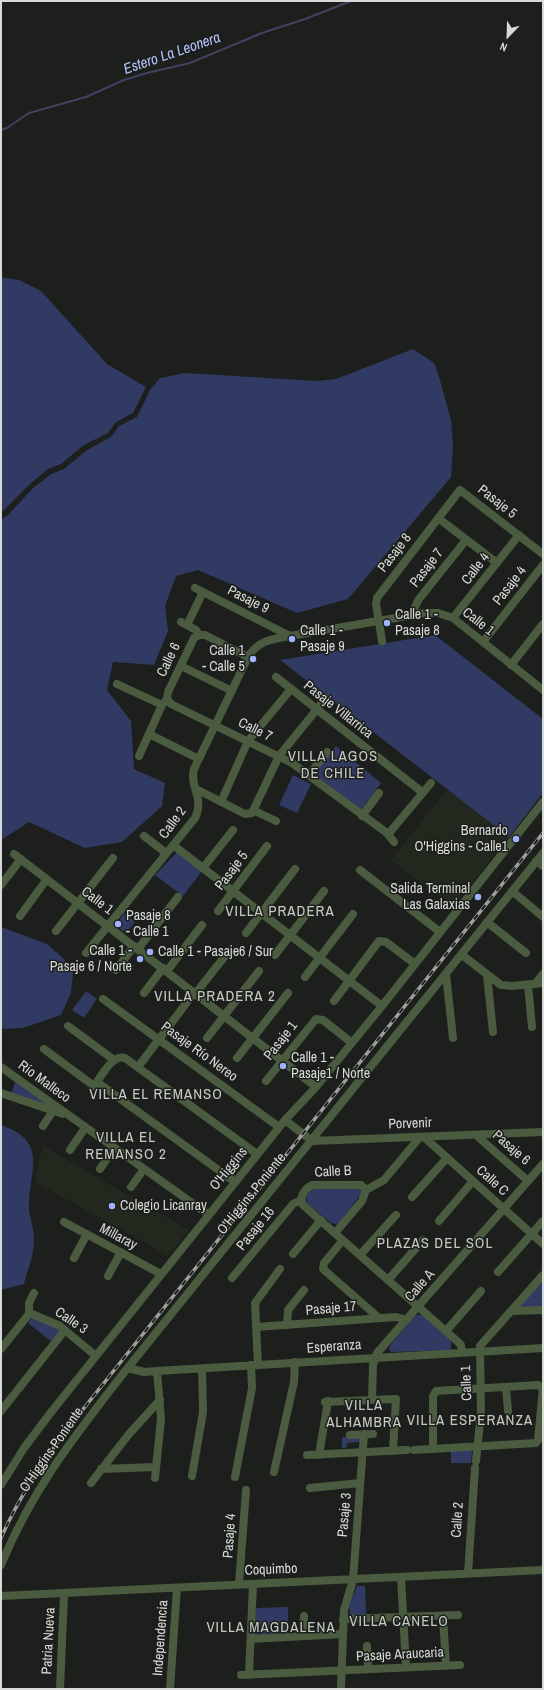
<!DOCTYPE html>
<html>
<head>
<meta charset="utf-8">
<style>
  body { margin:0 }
  #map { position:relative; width:544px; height:1690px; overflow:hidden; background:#1c1f1b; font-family:"Archivo Narrow",sans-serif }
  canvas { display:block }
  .frame { position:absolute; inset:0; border:2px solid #d8dad7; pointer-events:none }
  .north { position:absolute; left:488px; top:16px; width:40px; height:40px; -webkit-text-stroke:3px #1c1f1b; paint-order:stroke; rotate:203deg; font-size:11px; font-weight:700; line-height:16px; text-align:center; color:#d8dad7 }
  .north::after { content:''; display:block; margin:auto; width:14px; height:18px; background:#d8dad7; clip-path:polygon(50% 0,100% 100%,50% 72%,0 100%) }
</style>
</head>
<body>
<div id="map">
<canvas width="544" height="1690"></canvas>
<div class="frame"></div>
<div class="north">N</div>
</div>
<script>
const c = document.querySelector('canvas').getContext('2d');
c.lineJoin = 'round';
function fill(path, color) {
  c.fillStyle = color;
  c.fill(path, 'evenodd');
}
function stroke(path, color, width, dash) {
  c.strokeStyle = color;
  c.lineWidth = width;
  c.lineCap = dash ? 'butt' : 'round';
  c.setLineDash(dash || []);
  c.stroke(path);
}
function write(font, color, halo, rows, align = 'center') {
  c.font = font + ' "Archivo Narrow",sans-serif';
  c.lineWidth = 3;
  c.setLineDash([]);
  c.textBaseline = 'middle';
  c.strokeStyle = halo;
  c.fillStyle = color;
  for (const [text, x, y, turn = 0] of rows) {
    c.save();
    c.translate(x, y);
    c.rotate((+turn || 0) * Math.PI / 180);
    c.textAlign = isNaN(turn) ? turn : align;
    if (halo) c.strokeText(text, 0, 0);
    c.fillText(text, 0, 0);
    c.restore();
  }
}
fill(new Path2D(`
  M447,789L509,837L453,907L391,860Z
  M43,1146L189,1230L168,1256L34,1181Z`), '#22281e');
fill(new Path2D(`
  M1,277L19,280L41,291L107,364L146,387L133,413L116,422L108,433L84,445L61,464L48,469L30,484L1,513Z
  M413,349L434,363L440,380L451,420L453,446L451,477L348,599L297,613L198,570L176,576L165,606L168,631L154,665L113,662L107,690L131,721L134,769L165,783L162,806L122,842L85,848L29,822L1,840V520L9,514L33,488L51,474L64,469L87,450L111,437L119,426L137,417L150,390L160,378L185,373L317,381L336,379Z
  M435,635L543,719V793L509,837L280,660Z
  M336,746L381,783L361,810L314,774Z
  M293,775L311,784L297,813L279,805Z
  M177,852L202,871L183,896L155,875Z
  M124,913L135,922L126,933L116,926Z
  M1,927L47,944L63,958L73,973L71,993L61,1015L23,1028L1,1029Z
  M86,991L97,999L84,1018L72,1010Z
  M16,1080L51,1105L49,1108L11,1094Z
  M1,1125C48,1141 30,1169 29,1206C29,1218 35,1230 34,1242C34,1255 27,1271 24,1284L1,1290Z
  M312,1188H359L362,1193L339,1223L335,1224L331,1223L307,1203L306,1196Z
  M543,1279V1308L520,1309L518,1306Z
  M416,1315H422L451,1341V1348L449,1350L391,1352L389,1349L391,1344Z
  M32,1317L61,1331L52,1342L28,1323Z
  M342,1437H361V1442L347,1443L346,1448H342Z
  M472,1450L471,1463H451V1451Z
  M357,1586H365L366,1615L350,1616L349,1604Z
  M288,1607V1633L254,1636L256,1608Z`), '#313a63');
stroke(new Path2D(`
  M1,130L7,128L29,113L86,97L124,80L147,73L190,63L262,33L305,19L351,1`), '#43415f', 2);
stroke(new Path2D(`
  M438,518L497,563
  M195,588L290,636
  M414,615L415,607L419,599L466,540
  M453,618L519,535
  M181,622L196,630L199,635
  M187,625L203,592
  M199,635H205L248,657
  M382,641L376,604L377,598L460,490L543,554
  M483,642L543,565
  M511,665L543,624
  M181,666L232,691
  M276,677L422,792
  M117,684L162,705
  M167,699L171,704L292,763L387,833L394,842
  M167,699L168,692L194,638L199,635
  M149,734L199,759
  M139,756L162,705L167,699
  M309,775L327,752
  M196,789L245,814L252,813L279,756L326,698
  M221,802L248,741L291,689
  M255,811L276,821
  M362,816L379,793
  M387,833L390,832L431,783
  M144,836L166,853
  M173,845L382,1006
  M14,854L316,1087
  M536,861L543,866
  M203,868L233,830
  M360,870L440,932
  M1,885L21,859
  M512,891L543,917
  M218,911L267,846
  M20,916L47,879
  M487,922L526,953
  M56,931L113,858
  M246,933L295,869
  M138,949L178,897
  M86,953L195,818C205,798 189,787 194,769L248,657C258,640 273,639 290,636L425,613H438L453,618L543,690
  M275,955L324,891
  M462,955L501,985L512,986L543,983
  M116,970L134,946
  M167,971L202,925
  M446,974L453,1038
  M487,975L493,1032
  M305,977L353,914
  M535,984L543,974
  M528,985L532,1027
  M144,993L163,968
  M103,999L279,1127
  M334,1001L379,941L386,942L415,964
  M68,1026L114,1060
  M207,1038L259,971
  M44,1049L94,1086C101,1077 112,1054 125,1058L257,1154
  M237,1058L288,993
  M1,1067L209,1215
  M138,1067L194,993L199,989L229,951
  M266,1081L316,1019L323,1020L352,1043
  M97,1082L235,1182
  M1,1093L63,1114
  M285,1120L312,1141L543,1132
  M43,1126L53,1111
  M476,1135L528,1181
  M424,1137L543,1244
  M70,1150L85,1128
  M100,1169L114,1148
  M131,1187L144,1169
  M366,1190L384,1180L420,1137
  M412,1197L447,1158
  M439,1221L473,1181
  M64,1222L161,1274
  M335,1233L362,1201L366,1190L361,1185H312C304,1189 299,1197 303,1205L457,1341L461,1345L462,1352
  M343,1240L324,1263L323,1269L379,1318
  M293,1254L321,1220
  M360,1255L396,1215
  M74,1258L87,1234
  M498,1272L543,1221
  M108,1276L121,1252
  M232,1278L293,1204L301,1200
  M388,1280L423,1240
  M511,1311L543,1310
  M29,1314H32L60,1326L96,1356
  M287,1325L288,1310L304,1290
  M256,1327L396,1317L407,1320
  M446,1331L481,1291
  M1,1349L29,1314V1303L34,1293
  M258,1365L255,1303L280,1269
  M128,1368L144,1372L157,1371L543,1348
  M506,1387L508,1411
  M372,1399L373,1365L377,1353L543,1164
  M325,1402L396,1399L393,1451
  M1,1411L65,1330
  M350,1435L373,1434
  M414,1450L536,1443L538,1440L543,1388L538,1385L436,1391L433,1396V1449
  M307,1455L407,1450
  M319,1455L328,1401
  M476,1461L481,1412L480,1346L543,1275
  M101,1469L156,1467
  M274,1472L294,1382L295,1362
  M192,1476L203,1412L202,1369
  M235,1477L252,1388L251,1365
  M155,1478L161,1419L157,1371
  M91,1483L129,1434L160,1400
  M1,1485L24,1448L52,1411L285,1120L316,1087L382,1006L543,802
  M310,1488L360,1483
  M1,1565C32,1490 73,1438 122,1375L543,853
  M468,1574L475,1468
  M401,1577L406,1667
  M239,1584L246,1490
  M1,1596L543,1570
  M443,1616L446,1666
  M343,1619L458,1615
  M303,1636L304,1616
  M251,1639L343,1634
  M367,1646L368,1669
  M241,1675L460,1665
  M249,1675L253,1584
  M341,1686L344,1610L353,1580L364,1434
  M60,1689L64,1594
  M170,1689L177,1588`), '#4b5b3f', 8);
const rail = new Path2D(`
  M1,1538C19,1497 44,1459 72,1423L543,833`);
stroke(rail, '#9ea09d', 3.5);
stroke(rail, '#1c1f1b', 2, [6]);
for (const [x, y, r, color] of [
  [387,623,4,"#9fb3fd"],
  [292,639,4,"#9fb3fd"],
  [253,659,4,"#9fb3fd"],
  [516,839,4,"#9fb3fd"],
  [478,897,4,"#9fb3fd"],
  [118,924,4,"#9fb3fd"],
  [150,952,4,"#9fb3fd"],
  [140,959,4,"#9fb3fd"],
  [283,1066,4,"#9fb3fd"],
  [112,1206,4,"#9fb3fd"]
]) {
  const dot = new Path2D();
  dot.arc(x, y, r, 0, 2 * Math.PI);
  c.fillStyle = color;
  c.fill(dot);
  stroke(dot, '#1c1f1b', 1.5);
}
write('14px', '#d8dad7', '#1c1f1b', [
  ["Pasaje 5",497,502,38],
  ["Pasaje 8",395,553,-52],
  ["Pasaje 7",427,568,-52],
  ["Calle 4",476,569,-52],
  ["Pasaje 4",510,586,-52],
  ["Pasaje 9",248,600,27],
  ["Calle 1",478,622,38],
  ["Calle 6",169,660,-64],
  ["Pasaje Villarrica",338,710,38],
  ["Calle 7",255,730,26],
  ["Calle 2",173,823,-54],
  ["Pasaje 5",232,871,-53],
  ["Calle 1",97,901,37],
  ["Pasaje 1",281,1041,-52],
  ["Pasaje Río Nereo",199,1052,36],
  ["Río Malleco",44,1082,36],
  ["Porvenir",410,1124,-2],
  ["Pasaje 6",511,1148,41],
  ["O'Higgins",229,1169,-51],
  ["Calle B",333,1172,-3],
  ["Calle C",492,1181,42],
  ["O'Higgins Poniente",252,1194,-51],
  ["Pasaje 16",256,1229,-51],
  ["Millaray",118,1237,28],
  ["Calle A",420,1286,-49],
  ["Pasaje 17",331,1309,-5],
  ["Calle 3",71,1321,34],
  ["Esperanza",334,1347,-4],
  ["Calle 1",467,1383,-92],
  ["O'Higgins Poniente",52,1450,-55],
  ["Pasaje 3",345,1515,-85],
  ["Calle 2",458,1520,-86],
  ["Pasaje 4",230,1536,-86],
  ["Coquimbo",271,1570,-2],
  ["Independencia",161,1638,-86],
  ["Patria Nueva",49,1641,-87],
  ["Pasaje Araucaria",400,1655,-3]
]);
write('14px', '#d8dad7', '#1c1f1b', [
  ["Calle 1 -",395,615],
  ["Pasaje 8",395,631],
  ["Calle 1 -",300,631],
  ["Pasaje 9",300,647],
  ["Calle 1",245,651,"right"],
  ["- Calle 5",245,667,"right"],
  ["Bernardo",508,831,"right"],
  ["O'Higgins - Calle1",508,847,"right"],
  ["Salida Terminal",470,889,"right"],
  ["Las Galaxias",470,905,"right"],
  ["Pasaje 8",126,916],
  ["- Calle 1",126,932],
  ["Calle 1 -",132,951,"right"],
  ["Pasaje 6 / Norte",132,967,"right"],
  ["Calle 1 - Pasaje6 / Sur",158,952],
  ["Calle 1 -",291,1058],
  ["Pasaje1 / Norte",291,1074],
  ["Colegio Licanray",120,1206]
], 'left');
write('italic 15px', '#b3c3fd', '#1c1f1b', [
  ["Estero La Leonera",172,54,-19]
]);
c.letterSpacing = '1px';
write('15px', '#c5c8c3', '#1c1f1b', [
  ["VILLA LAGOS",333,757],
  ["DE CHILE",333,774],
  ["VILLA PRADERA",280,912],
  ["VILLA PRADERA 2",215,997],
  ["VILLA EL REMANSO",156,1095],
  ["VILLA EL",126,1138],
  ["REMANSO 2",126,1155],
  ["PLAZAS DEL SOL",435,1244],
  ["VILLA",364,1406],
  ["ALHAMBRA",364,1423],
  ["VILLA ESPERANZA",470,1421],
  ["VILLA CANELO",399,1622],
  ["VILLA MAGDALENA",271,1628]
]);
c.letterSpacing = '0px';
</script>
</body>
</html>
